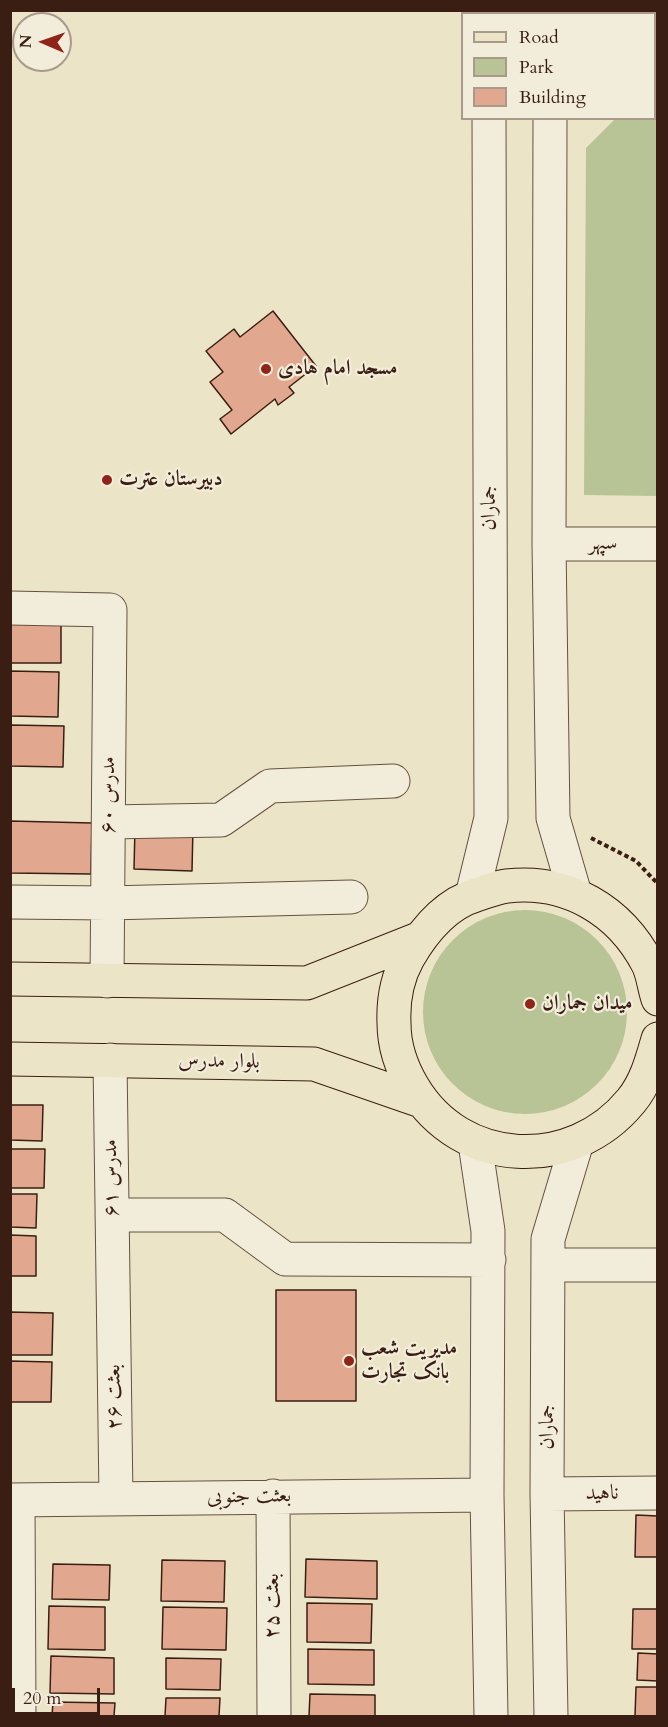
<!DOCTYPE html>
<html>
<head>
<meta charset="utf-8">
<style>
  body { margin:0 }
  #map { position:relative; width:668px; height:1727px; overflow:hidden; background:#ebe4c7; font-family:Cardo,serif }
  canvas { display:block }
  .frame { position:absolute; inset:0; border:12px solid #3b1e13; pointer-events:none }
  .legend { position:absolute; left:461px; top:12px; width:195px; height:108px; box-sizing:border-box; background:#f2eddb; border:2px solid #a99a8b; margin:0; padding:8px 10px; list-style:none; font-size:18px; color:#3b1e13 }
  .legend li { display:flex; align-items:center; gap:12px; height:30px }
  .legend b { width:30px; border:2px solid #a99a8b }
  .north { position:absolute; left:12px; top:12px; width:60px; height:60px; box-sizing:border-box; background:#f2eddb; border:2px solid #a99a8b; border-radius:50%; rotate:272deg; font-size:16px; font-weight:700; line-height:24px; text-align:center; color:#3b1e13 }
  .north::after { content:''; display:block; margin:auto; width:21px; height:27px; background:#8f2418; clip-path:polygon(50% 0,100% 100%,50% 72%,0 100%) }
  .scale { position:absolute; left:12px; top:1688px; width:88px; height:27px; box-sizing:border-box; border:3px solid #3b1e13; border-top:0; padding-left:8px; font-size:18px; line-height:21px; white-space:nowrap; color:#3b1e13; -webkit-text-stroke:4px #f2eddb; paint-order:stroke }
</style>
</head>
<body>
<div id="map">
<canvas width="668" height="1727"></canvas>
<div class="frame"></div>
<ul class="legend">
<li><b style="height:8px;background:#ebe4c7"></b>Road</li>
<li><b style="height:16px;background:#b8c495"></b>Park</li>
<li><b style="height:16px;background:#e1a88f"></b>Building</li>
</ul>
<div class="north">N</div>
<div class="scale">20 m</div>
</div>
<script>
const c = document.querySelector('canvas').getContext('2d');
c.lineJoin = 'round';
function fill(path, color) {
  c.fillStyle = color;
  c.fill(path, 'evenodd');
}
function stroke(path, color, width, dash) {
  c.strokeStyle = color;
  c.lineWidth = width;
  c.lineCap = dash ? 'butt' : 'round';
  c.setLineDash(dash || []);
  c.stroke(path);
}
function write(font, color, halo, rows, align = 'center') {
  c.font = font + ' Cardo,Amiri,serif';
  c.lineWidth = 4.5;
  c.setLineDash([]);
  c.textBaseline = 'middle';
  c.strokeStyle = halo;
  c.fillStyle = color;
  for (const [text, x, y, turn = 0] of rows) {
    c.save();
    c.translate(x, y);
    c.rotate((+turn || 0) * Math.PI / 180);
    c.textAlign = isNaN(turn) ? turn : align;
    if (halo) c.strokeText(text, 0, 0);
    c.fillText(text, 0, 0);
    c.restore();
  }
}
fill(new Path2D(`
  M615,11H657V496L584,495L586,148L615,119L654,118V14L615,13Z
  M423 1012a102 102 0 1 1 204 0a102 102 0 1 1-204 0Z`), '#b8c495');
const building = new Path2D(`
  M273,311L316,366L289,387L294,393L278,405L275,399L231,434L220,419L232,410L210,382L223,372L206,351L234,329L240,337Z
  M10,617L61,618V663H10Z
  M10,671L59,672L58,717L10,716Z
  M10,725L64,726L63,767L10,766Z
  M10,821L92,823L91,874L10,873Z
  M135,827H193L192,871L134,869Z
  M10,1105H43L42,1141L10,1140Z
  M10,1149H45L44,1188H10Z
  M10,1194H37L36,1228L10,1227Z
  M10,1235L36,1236V1276H10Z
  M276,1290H356V1401H276Z
  M10,1312L53,1313L52,1355H10Z
  M10,1361L52,1362L51,1402H10Z
  M636,1515L658,1516V1557H635Z
  M306,1559L377,1561V1599L305,1597Z
  M162,1560L225,1561L224,1602L161,1601Z
  M53,1564L110,1565L109,1600L52,1599Z
  M307,1603L372,1604L371,1643L307,1642Z
  M49,1606L105,1607V1650L48,1649Z
  M163,1607L227,1608L226,1650L162,1649Z
  M633,1609H658V1649H632Z
  M308,1649L374,1650V1685L308,1684Z
  M638,1653L658,1654V1681L637,1680Z
  M51,1656L114,1658V1694L50,1693Z
  M166,1658L221,1659L220,1690L166,1689Z
  M636,1687H658V1716H635Z
  M310,1694L375,1695V1716H309Z
  M166,1698H220L219,1716H165Z
  M53,1702L115,1703L114,1716H52Z`);
fill(building, '#e1a88f');
stroke(building, '#3b1e13', 1.5);
const minor = new Path2D(`
  M489,10V14
  M550,14V10
  M550,118L549,544L553,818L575,894
  M549,544H658
  M10,608L110,610L107,981
  M109,822L221,820L270,786L393,781
  M472,896L491,818L489,118
  M10,902L108,903L351,897
  M110,1060L116,1498
  M475,1143L488,1231L487,1495L491,1716
  M112,1215H225L285,1259L489,1260
  M548,1265H658
  M547,1494L658,1493
  M273,1496L274,1716
  M10,1500L487,1495
  M18,1500L19,1716
  M551,1716L547,1494L548,1239L577,1142`);
const major = new Path2D(`
  M10,979L307,983L418,939
  M658,999C654,987 653,974 648,964C620,910 567,879 507,886C497,887 486,892 476,895C446,904 423,932 408,958C397,978 393,1000 394,1023C394,1046 401,1067 413,1087C461,1168 572,1173 631,1101C646,1083 652,1060 658,1039
  M10,1059L314,1064L421,1101`);
stroke(minor, '#675040', 35);
stroke(major, '#3b1e13', 35);
stroke(new Path2D(`
  M591,838L636,861L658,884`), '#3b1e13', 4, [4.5, 3]);
stroke(minor, '#f2eddb', 33);
stroke(major, '#ebe4c7', 33);
for (const [x, y, r, color] of [
  [266,369,6,"#8f2418"],
  [107,480,6,"#8f2418"],
  [530,1004,6,"#8f2418"],
  [349,1361,6,"#8f2418"]
]) {
  const dot = new Path2D();
  dot.arc(x, y, r, 0, 2 * Math.PI);
  c.fillStyle = color;
  c.fill(dot);
  stroke(dot, '#f2eddb', 2);
}
write('bold 21px', '#3b1e13', '#f2eddb', [
  ["مسجد امام هادی",278,369],
  ["دبیرستان عترت",119,480],
  ["میدان جماران",542,1004],
  ["مدیریت شعب",361,1349],
  ["بانک تجارت",361,1373]
], 'left');
write('21px', '#3b1e13', '#f2eddb', [
  ["جماران",490,508,-90],
  ["سپهر",603,544],
  ["مدرس ۶۰",109,795,-90],
  ["بلوار مدرس",219,1062,1],
  ["مدرس ۶۱",112,1178,-91],
  ["بعثت ۲۶",115,1397,-91],
  ["جماران",548,1427,-90],
  ["ناهید",602,1494,-1],
  ["بعثت جنوبی",249,1497,-1],
  ["بعثت ۲۵",273,1606,-90]
]);
</script>
</body>
</html>
